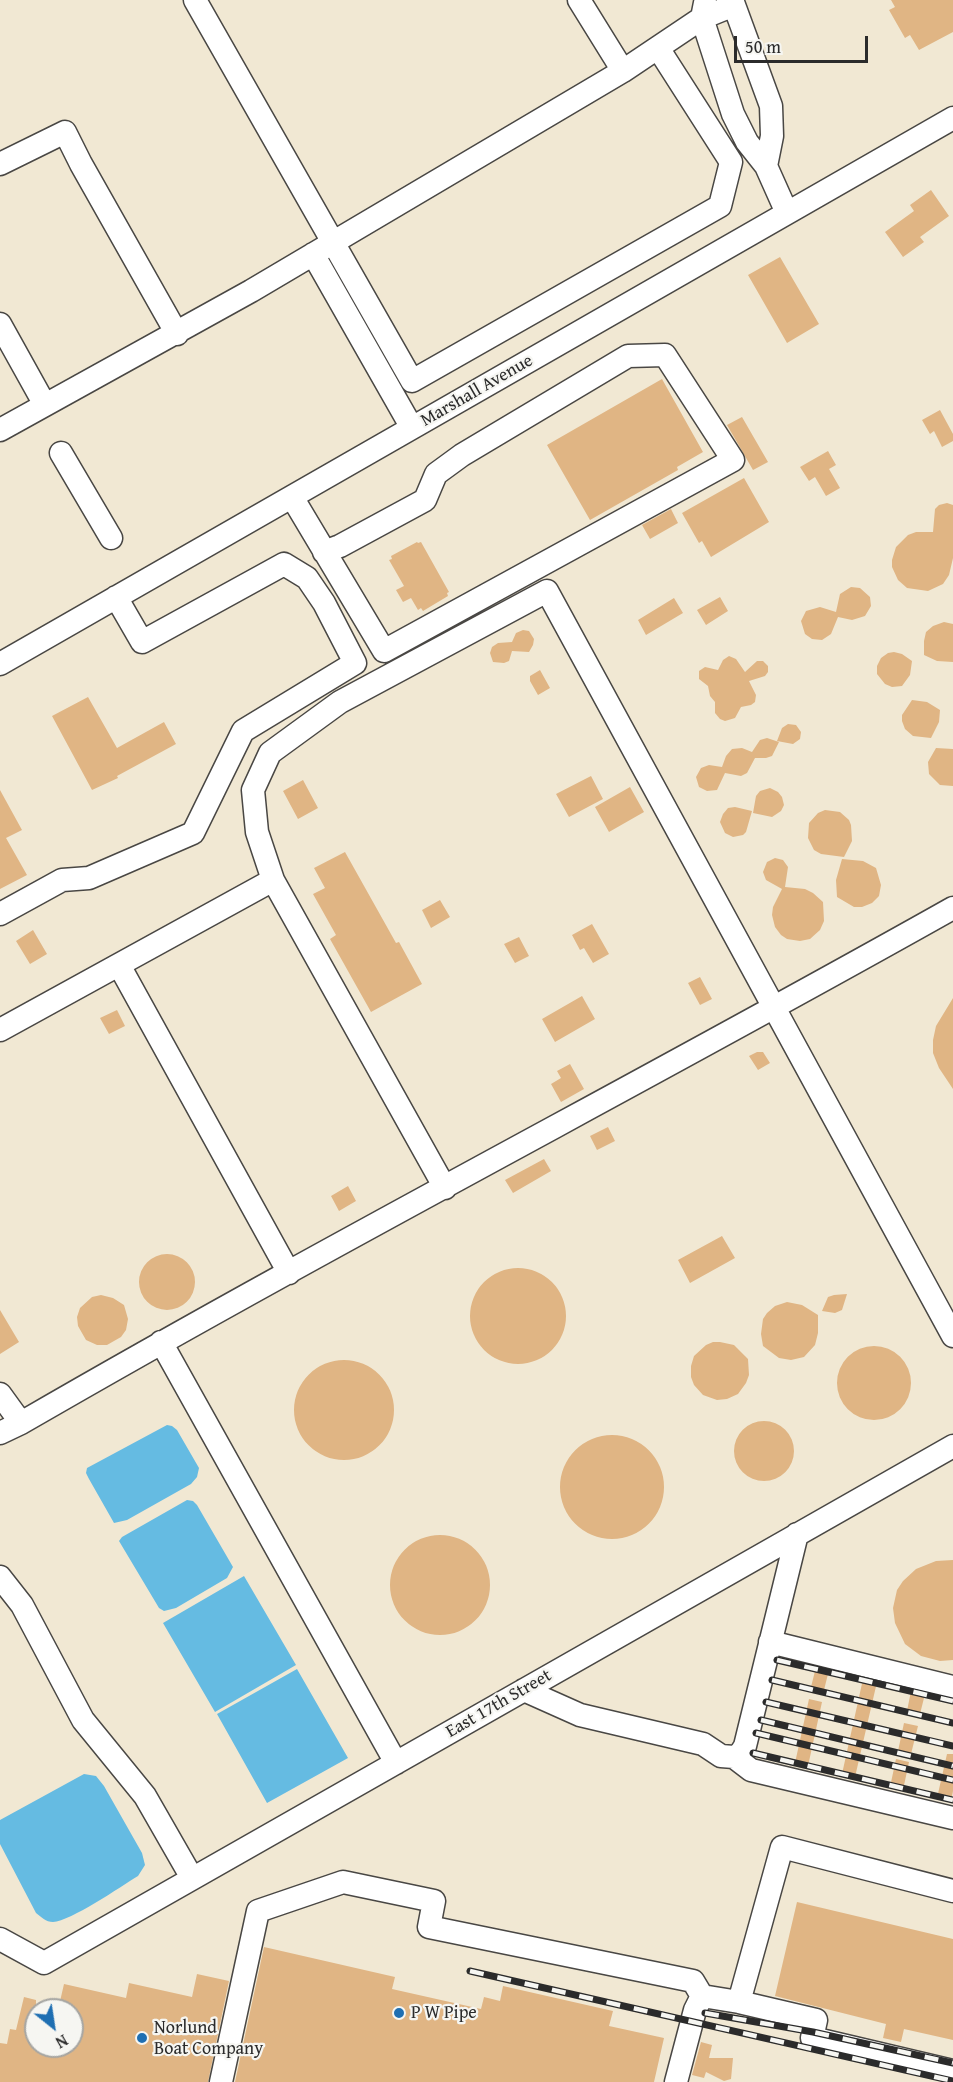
<!DOCTYPE html>
<html>
<head>
<meta charset="utf-8">
<style>
  body { margin:0 }
  #map { position:relative; width:953px; height:2082px; overflow:hidden; background:#f1e8d3; font-family:"Gentium Book Plus",serif }
  canvas { display:block }
  .north { position:absolute; left:24px; top:1998px; width:60px; height:60px; box-sizing:border-box; background:#f6f6f2; border:2px solid #a5a5a2; border-radius:50%; rotate:150deg; font-size:16px; font-weight:700; line-height:24px; text-align:center; color:#2b2b2b }
  .north::after { content:''; display:block; margin:auto; width:21px; height:27px; background:#1f6fb2; clip-path:polygon(50% 0,100% 100%,50% 72%,0 100%) }
  .scale { position:absolute; left:734px; top:36px; width:134px; height:27px; box-sizing:border-box; border:3px solid #2b2b2b; border-top:0; padding-left:8px; font-size:18px; line-height:21px; white-space:nowrap; color:#2b2b2b; -webkit-text-stroke:4px #f6f6f2; paint-order:stroke }
</style>
</head>
<body>
<div id="map">
<canvas width="953" height="2082"></canvas>
<div class="north">N</div>
<div class="scale">50 m</div>
</div>
<script>
const c = document.querySelector('canvas').getContext('2d');
c.lineJoin = 'round';
function fill(path, color) {
  c.fillStyle = color;
  c.fill(path, 'evenodd');
}
function stroke(path, color, width, dash) {
  c.strokeStyle = color;
  c.lineWidth = width;
  c.lineCap = dash ? 'butt' : 'round';
  c.setLineDash(dash || []);
  c.stroke(path);
}
function write(font, color, halo, rows, align = 'center') {
  c.font = font + ' "Gentium Book Plus",serif';
  c.lineWidth = 4.5;
  c.setLineDash([]);
  c.textBaseline = 'middle';
  c.strokeStyle = halo;
  c.fillStyle = color;
  for (const [text, x, y, turn = 0] of rows) {
    c.save();
    c.translate(x, y);
    c.rotate((+turn || 0) * Math.PI / 180);
    c.textAlign = isNaN(turn) ? turn : align;
    if (halo) c.strokeText(text, 0, 0);
    c.fillText(text, 0, 0);
    c.restore();
  }
}
fill(new Path2D(`
  M167,1425L172,1426L177,1430L199,1468L197,1477L191,1484L127,1520L114,1523L89,1479L86,1473L87,1468Z
  M187,1500L193,1501L197,1505L233,1567L227,1578L176,1608L164,1611L159,1608L119,1541L122,1537Z
  M244,1576L296,1665L215,1712L163,1623Z
  M297,1669L348,1758L267,1803L217,1714Z
  M84,1774L96,1776L104,1786L142,1853L145,1865L138,1876C120,1887 71,1921 53,1922C46,1922 41,1917 36,1913L0,1844V1820Z`), '#65bbe2');
fill(new Path2D(`
  M891,0H953V32L919,50L910,35L905,38L889,10L895,7Z
  M931,190L949,216L920,237L924,242L903,257L885,232L914,211L910,205Z
  M780,257L819,324L787,343L748,275Z
  M662,379L703,452L677,467L678,470L590,520L547,445Z
  M940,410L953,434V441L942,447L934,431L930,434L922,420Z
  M742,417L768,462L753,470L727,425Z
  M828,451L836,465L829,469L840,488L826,496L815,477L809,481L800,467Z
  M744,478L769,522L711,557L702,541L699,543L682,513Z
  M947,503L953,505V558L949,575L943,584L928,591L907,588L898,580L892,567V560L896,547L908,535L916,532H933L935,509L939,505Z
  M671,509L678,523L650,539L642,525Z
  M417,542L418,543L421,542L449,592L447,593L448,596L423,611L421,608L418,610L411,598L403,602L396,590L404,586L389,560L392,559L391,556Z
  M851,587L860,588L870,597L871,606L865,616L852,620L838,617L831,634L822,640L812,639L805,634L801,621L806,611L820,607L836,612L840,594Z
  M720,597L728,611L706,625L697,610Z
  M674,598L683,613L646,635L638,620Z
  M944,622L953,624V662L937,661L924,655V641L926,632L933,626Z
  M523,630L529,631L534,639L533,645L529,652L512,651L509,661L504,663L493,662L490,653L492,647L498,643L512,642L516,633Z
  M894,652L902,654L912,661L910,675L902,686L892,687L885,684L877,674V666L881,658L888,653Z
  M729,656L736,659L745,672L757,661H763L768,666V672L765,676L749,681L756,695L755,702L751,705L741,707L735,718L725,721L720,719L715,713V702L710,696L708,686L699,679V671L705,667L718,670L723,660Z
  M540,670L550,688L538,695L530,681V676Z
  M88,697L117,748L164,722L176,744L117,776L118,778L92,790L52,716Z
  M912,700L927,702L940,710L939,722L931,738L913,736L905,729L902,721V715Z
  M788,724L796,725L801,732L800,739L793,744L777,741L782,728Z
  M767,738L779,742L772,756L766,758H755L747,773L741,776L725,773L717,790L707,791L699,787L696,777L701,768L709,765L722,767L726,756L732,749L742,748L752,752L760,740Z
  M936,748L953,749V786L940,785L929,774L928,762Z
  M591,776L603,799L569,817L556,794Z
  M303,780L318,808L298,819L283,791Z
  M630,787L644,812L609,832L595,807Z
  M770,788L778,792L782,797L784,805L781,811L772,817L753,813L756,796L760,791Z
  M0,790L22,830L6,838L27,875L0,889Z
  M735,807L752,811L746,832L743,835L733,837L725,833L720,822L723,814L728,808Z
  M825,810L840,812L849,820L851,825L852,841L844,857L821,854L814,850L808,838L809,823L818,813Z
  M345,852L396,943L399,942L422,984L371,1012L330,939L336,935L313,894L325,888L314,868Z
  M775,858L783,860L788,867L785,887L805,889L813,893L823,902L824,921L820,930L810,939L800,941L787,939L781,935L775,927L772,915L773,907L782,889L766,880L763,872L767,862Z
  M842,859L863,861L876,868L881,885L879,896L872,903L862,907H854L837,897L836,880Z
  M440,900L450,917L431,928L422,910Z
  M592,924L609,954L593,963L584,948L580,950L572,935Z
  M33,930L47,954L30,964L16,941Z
  M519,937L529,956L515,963L504,944Z
  M700,977L712,999L700,1005L688,983Z
  M582,996L595,1019L555,1042L542,1019Z
  M953,998V1089L939,1068L933,1053V1040L936,1026Z
  M117,1010L125,1026L109,1034L100,1018Z
  M757,1052H763L770,1063L758,1070L749,1056Z
  M570,1064L584,1089L561,1102L551,1084L561,1078L557,1071Z
  M608,1127L615,1141L597,1150L590,1136Z
  M544,1159L551,1171L513,1193L505,1180Z
  M348,1186L356,1201L339,1211L331,1196Z
  M722,1236L735,1258L690,1283L678,1260Z
  M139 1282a28 28 0 1 1 56 0a28 28 0 1 1-56 0Z
  M470 1316a48 48 0 1 1 96 0a48 48 0 1 1-96 0Z
  M847,1294L842,1310L835,1313L822,1311L828,1297L834,1295Z
  M101,1295L113,1298L124,1305L128,1319L126,1330L121,1337L107,1345H97L86,1340L78,1326L77,1317L80,1308L92,1297Z
  M787,1302L802,1305L818,1315V1333L815,1345L804,1357L791,1360L779,1358L763,1346L761,1334L763,1319L767,1313L775,1306Z
  M0,1310L19,1342L0,1354Z
  M713,1342H720L734,1345L748,1359L749,1375L746,1383L738,1394L727,1399L717,1400L703,1395L694,1385L691,1377V1366L694,1356L706,1345Z
  M837 1383a37 37 0 1 1 74 0a37 37 0 1 1-74 0Z
  M294 1410a50 50 0 1 1 100 0a50 50 0 1 1-100 0Z
  M734 1451a30 30 0 1 1 60 0a30 30 0 1 1-60 0Z
  M560 1487a52 52 0 1 1 104 0a52 52 0 1 1-104 0Z
  M390 1585a50 50 0 1 1 100 0a50 50 0 1 1-100 0Z
  M953,1560V1660L940,1661L921,1656L905,1644L895,1623L893,1608L897,1590L903,1581L916,1569L936,1561Z
  M816,1667L829,1670L824,1690L811,1687Z
  M863,1679L877,1682L855,1777L842,1774Z
  M911,1691L925,1694L920,1714L907,1711Z
  M809,1699L822,1702L808,1766L795,1763Z
  M904,1723L918,1726L911,1754L898,1751Z
  M947,1754H953V1791L951,1801L937,1798Z
  M896,1759L909,1762L903,1790L890,1787Z
  M797,1902L953,1939V2040L904,2029L901,2042L883,2038L886,2024L775,1996Z
  M264,1947L395,1977L392,1989L481,2009L484,1997L500,2001L503,1986L613,2011L609,2026L664,2038L654,2082H235Z
  M197,1974L229,1981L208,2082H0V2043L7,2044L10,2029L16,2030L24,1997L36,2000V2046H72V2010H58L64,1984L126,1998L129,1983L192,1997Z
  M701,2042L712,2045L709,2058H733L731,2079L724,2081L706,2072L704,2078L692,2075Z`), '#e0b584');
const minor = new Path2D(`
  M195,0L412,381L720,206L731,162L658,48
  M579,0L623,71
  M728,0L734,5L771,106L772,136L766,166
  M705,3L702,18L733,114L747,142L766,166L787,213
  M0,164L65,132L81,164L177,334
  M313,254L412,428
  M0,324L45,405
  M0,430L251,291L623,71L702,18L734,5
  M61,453L111,538
  M292,497L384,651L733,460L665,355L628,356L462,455L436,474L425,500L340,546L324,552
  M0,664L953,118
  M0,914L62,880L89,878L193,833L243,731L355,663L324,603L307,578L284,564L142,642L116,597
  M119,965L289,1273
  M0,1030L273,880
  M445,1188L273,880L257,832L253,790L270,753L340,702L547,591L953,1336
  M161,1342L396,1763
  M0,1394L21,1423L0,1433
  M21,1423C328,1245 644,1082 953,908
  M0,1577L22,1605L83,1720L145,1796L192,1878
  M770,1642L953,1687
  M524,1690L580,1715L703,1744L721,1756L734,1757L740,1754L745,1746L797,1534
  M734,1757L751,1770L953,1818
  M0,1939L44,1963L953,1446
  M739,2002L816,2020L812,2038L953,2071
  M221,2082L258,1911L343,1882L434,1901L429,1927L693,1981L702,1996
  M676,2082L695,2010L702,1996L739,2002L782,1847L953,1891`);
stroke(minor, '#494744', 25);
stroke(minor, '#fff', 22);
const rail = new Path2D(`
  M777,1660L953,1701
  M772,1680L953,1723
  M766,1702L953,1746
  M761,1720L953,1766
  M756,1733L953,1780
  M753,1753L953,1800
  M470,1971L953,2081
  M705,2013L813,2032L953,2063`);
stroke(rail, '#2b2b2b', 7);
stroke(rail, '#f6f6f2', 4.5, [14]);
for (const [x, y, r, color] of [
  [399,2013,6,"#1f6fb2"],
  [142,2038,6,"#1f6fb2"]
]) {
  const dot = new Path2D();
  dot.arc(x, y, r, 0, 2 * Math.PI);
  c.fillStyle = color;
  c.fill(dot);
  stroke(dot, '#f6f6f2', 2);
}
write('18px', '#2b2b2b', '#f6f6f2', [
  ["Marshall Avenue",477,391,-30],
  ["East 17th Street",499,1704,-30]
]);
write('18px', '#2b2b2b', '#f6f6f2', [
  ["P W Pipe",411,2013],
  ["Norlund",154,2028],
  ["Boat Company",154,2049]
], 'left');
</script>
</body>
</html>
